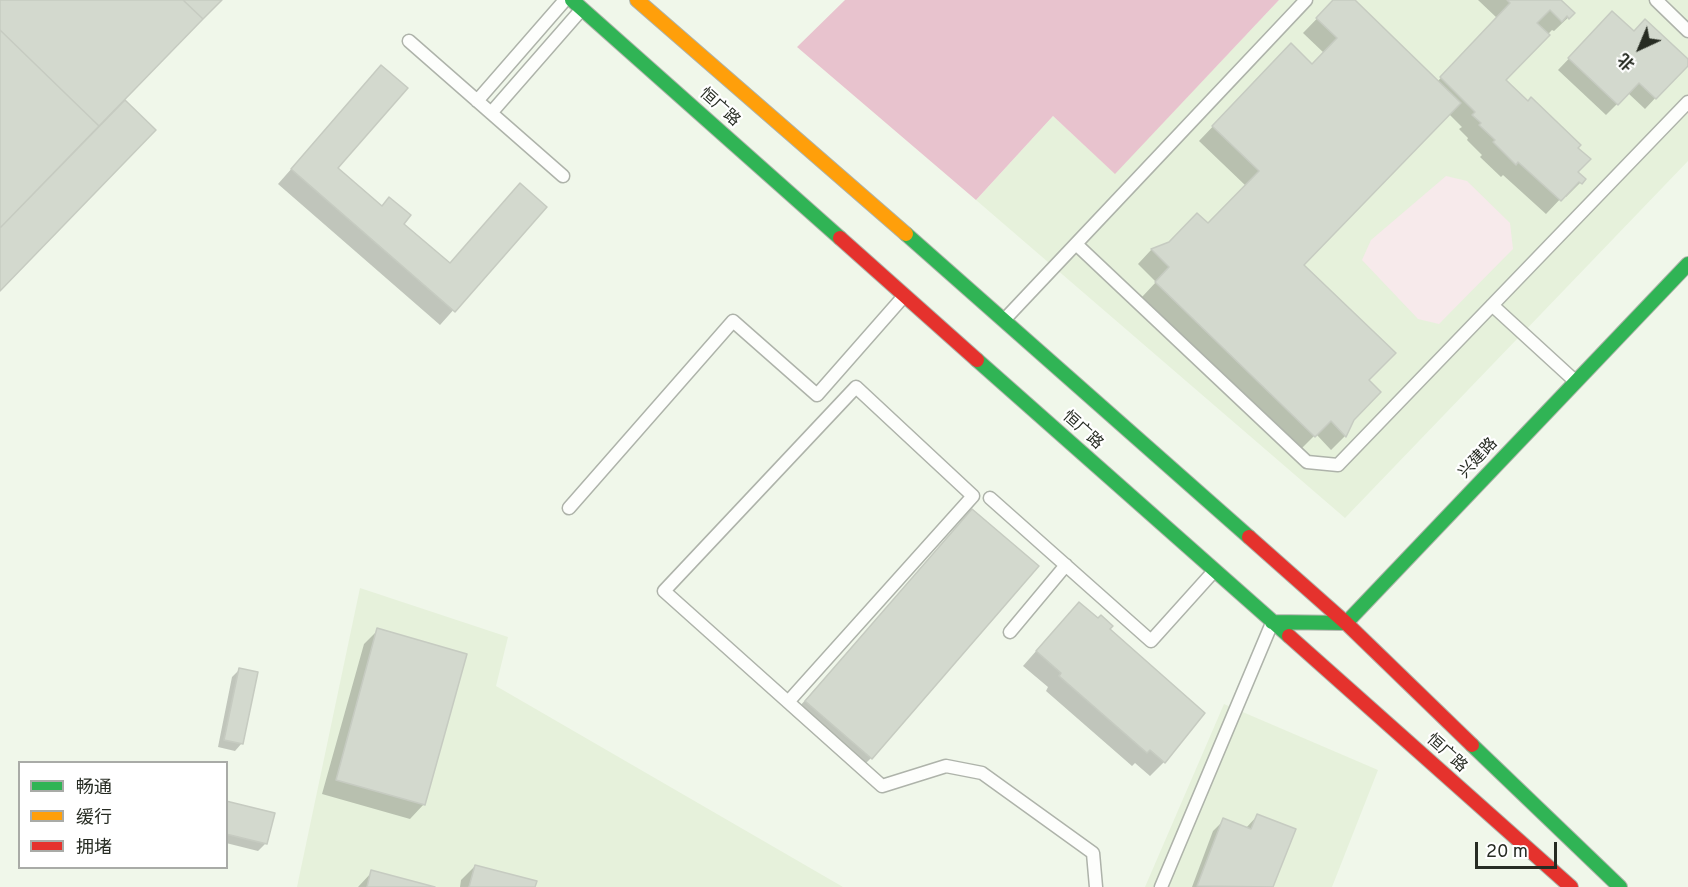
<!DOCTYPE html>
<html>
<head>
<meta charset="utf-8">
<style>
  body { margin:0 }
  #map { position:relative; width:1688px; height:887px; overflow:hidden; background:#f0f7ea; font-family:Overpass,"Noto Sans SC",sans-serif }
  canvas { display:block }
  .legend { position:absolute; left:18px; top:761px; width:210px; height:108px; box-sizing:border-box; background:#fff; border:2px solid #a9aba7; margin:0; padding:8px 10px; list-style:none; font-size:18px; color:#272c23 }
  .legend li { display:flex; align-items:center; gap:12px; height:30px }
  .legend b { width:30px; border:2px solid #a9aba7 }
  .north { position:absolute; left:1610px; top:18px; width:60px; height:60px; -webkit-text-stroke:4px #fff; paint-order:stroke; rotate:224deg; font-size:16px; font-weight:700; line-height:24px; text-align:center; color:#272c23 }
  .north::after { content:''; display:block; margin:auto; width:21px; height:27px; background:#272c23; clip-path:polygon(50% 0,100% 100%,50% 72%,0 100%) }
  .scale { position:absolute; left:1475px; top:842px; width:82px; height:27px; box-sizing:border-box; border:3px solid #272c23; border-top:0; padding-left:8px; font-size:18px; line-height:21px; white-space:nowrap; color:#272c23; -webkit-text-stroke:4px #fff; paint-order:stroke }
</style>
</head>
<body>
<div id="map">
<canvas width="1688" height="887"></canvas>
<ul class="legend">
<li><b style="height:8px;background:#30b455"></b>畅通</li>
<li><b style="height:8px;background:#ff9f0a"></b>缓行</li>
<li><b style="height:8px;background:#e5322d"></b>拥堵</li>
</ul>
<div class="north">北</div>
<div class="scale">20 m</div>
</div>
<script>
const c = document.querySelector('canvas').getContext('2d');
c.lineJoin = 'round';
function fill(path, color) {
  c.fillStyle = color;
  c.fill(path, 'evenodd');
}
function stroke(path, color, width, dash) {
  c.strokeStyle = color;
  c.lineWidth = width;
  c.lineCap = dash ? 'butt' : 'round';
  c.setLineDash(dash || []);
  c.stroke(path);
}
function write(font, color, halo, rows, align = 'center') {
  c.font = font + ' Overpass,"Noto Sans SC",sans-serif';
  c.lineWidth = 4.5;
  c.setLineDash([]);
  c.textBaseline = 'middle';
  c.strokeStyle = halo;
  c.fillStyle = color;
  for (const [text, x, y, turn = 0] of rows) {
    c.save();
    c.translate(x, y);
    c.rotate((+turn || 0) * Math.PI / 180);
    c.textAlign = isNaN(turn) ? turn : align;
    if (halo) c.strokeText(text, 0, 0);
    c.fillText(text, 0, 0);
    c.restore();
  }
}
fill(new Path2D(`
  M1279,0H1688V161L1345,518L976,200L1053,116L1115,173Z
  M360,588L508,637L496,686L843,887H297Z
  M1224,704L1378,770L1332,887H1145Z`), '#e6f1db');
fill(new Path2D(`
  M1446,176L1467,181L1510,223L1513,249L1439,324L1418,319L1362,260L1371,240Z`), '#f7eaeb');
fill(new Path2D(`
  M845,0H1279L1115,174L1053,116L976,200L797,47Z`), '#e8c3ce');
fill(new Path2D(`
  M0,0H219L115,108L117,110L0,289Z
  M1335,0H1353L1437,82L1497,18L1478,0H1559L1573,13L1554,31L1552,30L1504,80L1576,148V172L1584,179L1566,197L1564,195L1546,214L1503,175L1501,177L1480,157L1482,155L1467,140L1468,138L1459,129L1462,127L1448,113L1301,265L1367,381L1345,436L1331,450L1316,434L1300,450L1142,297L1156,282L1138,264L1151,250L1208,225L1246,186L1199,141L1277,59L1312,65L1324,53L1303,33Z
  M1602,24L1633,33L1688,61V63L1645,109L1628,93L1606,115L1558,70Z
  M381,67L336,168L381,208L449,264L520,185L545,207L440,325L278,184Z
  M972,511L871,758L857,772L792,715Z
  M1065,618L1098,620L1108,629L1164,762L1150,776L1135,763L1132,766L1046,691L1048,687L1023,666Z
  M378,630L424,804L410,819L322,794L364,644Z
  M239,670L242,743L235,751L218,747L232,677Z
  M226,802L265,844L258,851L226,843Z
  M1257,816L1294,830L1272,887H1192L1213,831L1224,820L1246,828Z
  M475,866L533,887H460L461,880Z
  M372,872L429,887H358Z`), '#0003');
const building = new Path2D(`
  M0,0H183L203,19L99,126L0,30Z
  M183,0H222L203,19Z
  M1333,0H1355L1461,103L1304,265L1396,353L1369,380L1381,392L1354,420L1346,437L1331,421L1315,437L1155,282L1169,267L1151,249L1169,242L1197,213L1208,223L1259,171L1212,126L1291,43L1312,64L1337,38L1316,18Z
  M1507,0H1561L1575,13L1569,19L1567,16L1562,22L1550,10L1537,23L1550,35L1506,80L1528,101L1531,97L1581,145L1578,148L1591,159L1578,172L1586,179L1582,184L1579,182L1561,201L1518,162L1516,165L1493,142L1495,140L1479,125L1481,123L1472,115L1475,112L1440,77L1510,3Z
  M1612,11L1634,31L1645,19L1688,59V66L1656,99L1639,83L1618,105L1568,58Z
  M0,30L99,126L0,228Z
  M381,65L408,88L338,168L382,206L389,197L411,215L404,224L450,263L520,183L547,207L455,312L291,169Z
  M125,100L156,130L0,291V228Z
  M972,509L1039,566L872,759L805,701Z
  M1079,602L1098,618L1101,615L1113,626L1110,629L1205,713L1165,763L1150,750L1147,753L1059,676L1061,673L1036,651Z
  M377,628L467,654L425,805L336,780Z
  M239,668L258,672L243,744L224,740Z
  M226,801L275,813L267,844L226,834Z
  M1257,814L1296,829L1273,887L1197,886L1223,818L1251,829Z
  M475,865L537,881L535,887H469Z
  M371,870L435,887H367Z`);
fill(building, '#d3d9ce');
stroke(building, '#c6cbc1', 1.5);
const lane = new Path2D(`
  M1656,0L1688,31
  M409,41L563,176
  M477,101L565,0
  M491,113L581,10
  M1076,244L1307,462L1338,465L1688,102
  M1492,305L1575,381
  M1005,319L1306,0
  M990,498L1151,641L1214,571
  M569,508L733,321L817,395L904,296
  M1010,632L1066,565
  M788,702L973,496L856,387L664,591L882,786L946,766L982,773L1093,853L1096,887
  M1161,887L1272,623`);
const fast = new Path2D(`
  M572,0L840,238
  M906,234L1249,537
  M977,360L1289,636
  M1272,622L1346,623L1688,264
  M1472,745L1620,887`);
const slow = new Path2D(`
  M637,0L906,234`);
const jam = new Path2D(`
  M840,238L977,360
  M1249,537L1346,623L1472,745
  M1289,636L1571,887`);
stroke(lane, '#aeb3aa', 15);
stroke(fast, '#aeb3aa', 16);
stroke(slow, '#aeb3aa', 16);
stroke(jam, '#aeb3aa', 16);
stroke(lane, '#fdfefc', 12);
stroke(fast, '#30b455', 14);
stroke(slow, '#ff9f0a', 14);
stroke(jam, '#e5322d', 14);
write('16px', '#272c23', '#fff', [
  ["恒广路",719,108,42],
  ["恒广路",1082,431,42],
  ["兴建路",1479,459,-47],
  ["恒广路",1446,754,42]
]);
</script>
</body>
</html>
